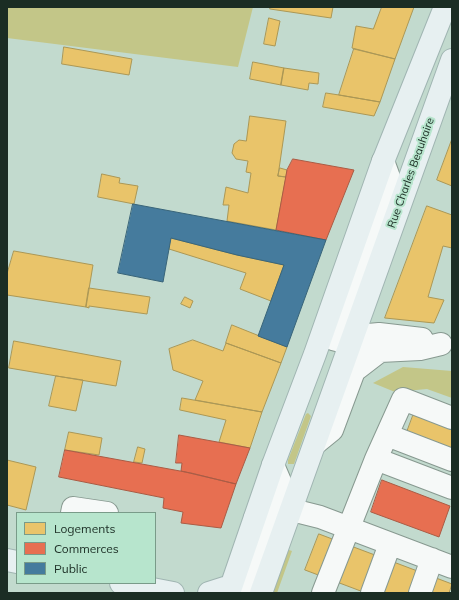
<!DOCTYPE html>
<html>
<head>
<meta charset="utf-8">
<style>
  body { margin:0 }
  #map { position:relative; width:459px; height:600px; overflow:hidden; background:#c2dace; font-family:Mulish,sans-serif }
  canvas { display:block }
  .frame { position:absolute; inset:0; border:8px solid #1b2d24; pointer-events:none }
  .legend { position:absolute; left:16px; top:512px; width:140px; height:72px; box-sizing:border-box; background:#b7e5cd; border:1px solid #799b89; margin:0; padding:5px 7px; list-style:none; font-size:12px; color:#1b2d24 }
  .legend li { display:flex; align-items:center; gap:8px; height:20px }
  .legend b { width:20px; border:1px solid #799b89 }
</style>
</head>
<body>
<div id="map">
<canvas width="459" height="600"></canvas>
<div class="frame"></div>
<ul class="legend">
<li><b style="height:11px;background:#e9c46a"></b>Logements</li>
<li><b style="height:11px;background:#e76f51"></b>Commerces</li>
<li><b style="height:11px;background:#457b9d"></b>Public</li>
</ul>
</div>
<script>
const c = document.querySelector('canvas').getContext('2d');
c.lineJoin = 'round';
function fill(path, color) {
  c.fillStyle = color;
  c.fill(path, 'evenodd');
}
function stroke(path, color, width, dash) {
  c.strokeStyle = color;
  c.lineWidth = width;
  c.lineCap = dash ? 'butt' : 'round';
  c.setLineDash(dash || []);
  c.stroke(path);
}
function write(font, color, halo, rows, align = 'center') {
  c.font = font + ' Mulish,sans-serif';
  c.lineWidth = 4;
  c.setLineDash([]);
  c.textBaseline = 'middle';
  c.strokeStyle = halo;
  c.fillStyle = color;
  for (const [text, x, y, turn = 0] of rows) {
    c.save();
    c.translate(x, y);
    c.rotate((+turn || 0) * Math.PI / 180);
    c.textAlign = isNaN(turn) ? turn : align;
    if (halo) c.strokeText(text, 0, 0);
    c.fillText(text, 0, 0);
    c.restore();
  }
}
fill(new Path2D(`
  M7,7H253L238,67L7,38Z
  M403,367L452,371V398L427,389L395,392L373,383Z
  M308,413L311,416L294,464H288V460L306,414Z
  M286,549L292,551L277,593H270Z`), '#c3c688');
const homes = new Path2D(`
  M271,7H333L331,18L270,9Z
  M382,7H414L395,59L352,48L356,26L373,29Z
  M269,18L280,21L275,46L264,44Z
  M64,47L132,59L129,75L62,64Z
  M354,49L395,59L380,102L339,95Z
  M253,62L284,68L281,85L250,79Z
  M284,68L319,73L318,84L309,83L308,90L281,85Z
  M326,93L339,95L380,102L374,116L323,107Z
  M250,116L286,121L278,176L286,177L276,230L227,221L229,205H223L226,187L248,193L251,173L246,172L248,161L236,159L232,153L234,144L239,140L246,141Z
  M452,139V186L437,180Z
  M280,168L287,170L286,177L278,176Z
  M102,174L120,178L119,183L138,186L134,204L98,197Z
  M427,206L452,215V248L443,246L428,297L444,300L434,323L385,318Z
  M171,238L237,255L284,265L271,301L240,289L246,273L169,249Z
  M14,251L93,265L86,307L7,295V274Z
  M89,288L150,297L147,314L89,306V308L86,307Z
  M185,297L193,301L190,308L181,304Z
  M232,325L287,347L281,363L226,343Z
  M193,340L223,351L226,343L281,363L262,412L195,400L203,381L173,370L169,349Z
  M14,341L121,361L116,386L9,368Z
  M56,376L83,380L76,411L49,406Z
  M182,398L262,412L250,448L219,442L226,420L180,410Z
  M414,413L452,427V449L407,432Z
  M69,432L102,438L99,455L65,450Z
  M138,447L145,449L142,463L134,462Z
  M7,460L36,467L26,510L7,505Z
  M319,534L452,584L449,593H366L305,570Z`);
fill(homes, '#e9c46a');
stroke(homes, '#ab9755', 1);
const shops = new Path2D(`
  M293,159L354,170L326,240L276,230L287,170Z
  M179,435L250,448L236,484L181,471L182,463H176Z
  M65,450L191,473L236,484L221,528L181,523L183,512L163,508L164,498L59,477Z
  M382,480L450,506L439,537L371,512Z`);
fill(shops, '#e76f51');
stroke(shops, '#aa5b44', 1);
const public = new Path2D(`
  M133,204L326,240L287,347L258,336L284,265L237,255L171,238L163,282L118,273Z`);
fill(public, '#457b9d');
stroke(public, '#386479', 1);
const minor = new Path2D(`
  M383,161L390,180L333,339L380,351L420,349L441,344
  M347,337L379,334L422,339
  M387,435L452,460
  M316,443L332,430L354,371L380,351
  M376,459L403,399L452,418
  M72,513L73,508L107,513
  M255,518L292,510L320,517L452,567
  M251,593L247,587L282,486L273,465
  M323,593L376,459L452,488
  M372,593L390,544
  M420,593L432,559`);
const major = new Path2D(`
  M7,560L17,562
  M121,583L173,593
  M209,593L231,586
  M229,593L273,465L315,354L382,164L445,7
  M261,593L452,60`);
stroke(minor, '#879990', 24);
stroke(major, '#a0b5b2', 24);
stroke(minor, '#f6f9f8', 22);
stroke(major, '#e7f0f1', 22);
write('11px', '#1b2d24', '#b7e5cd', [
  ["Rue Charles Beauhaire",411,173,-70]
]);
</script>
</body>
</html>
